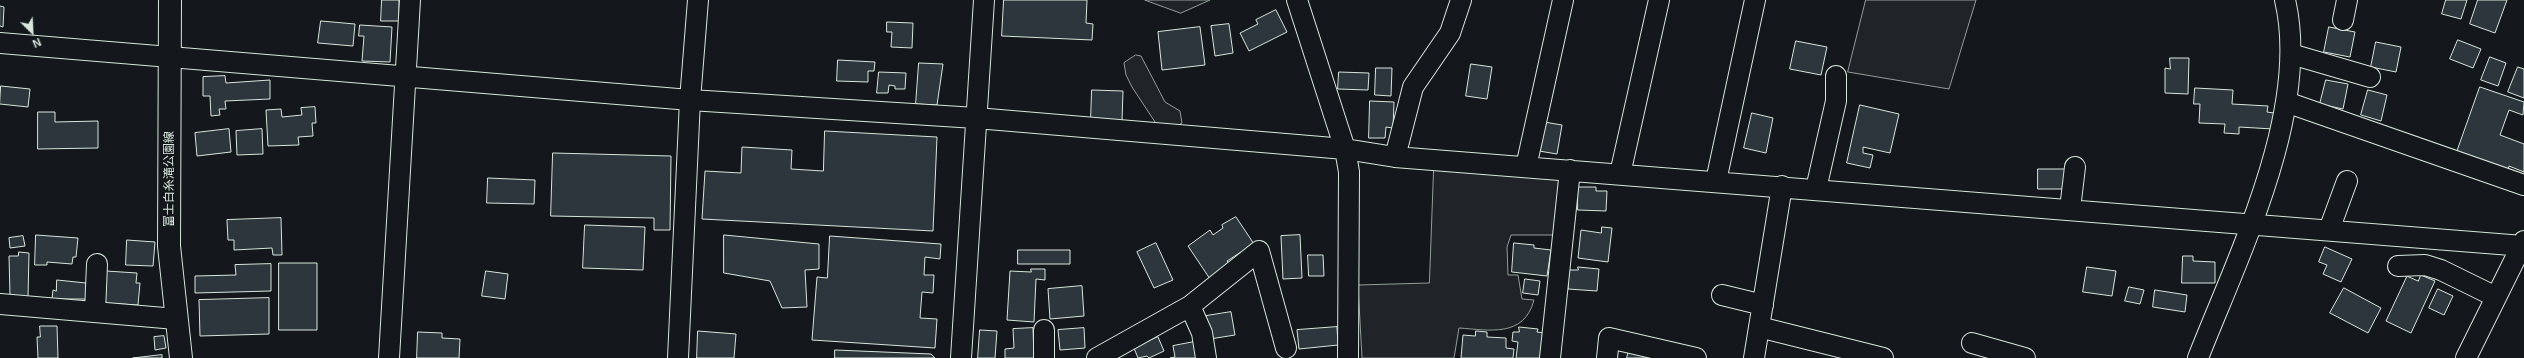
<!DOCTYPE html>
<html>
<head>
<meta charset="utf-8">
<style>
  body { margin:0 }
  #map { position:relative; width:2524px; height:358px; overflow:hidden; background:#14181c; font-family:Helvetica,sans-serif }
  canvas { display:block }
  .north { position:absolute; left:12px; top:12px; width:40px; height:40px; -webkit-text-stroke:3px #14181c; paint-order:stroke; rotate:156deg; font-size:11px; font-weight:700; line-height:16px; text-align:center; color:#d8e6dc }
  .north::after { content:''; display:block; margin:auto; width:14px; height:18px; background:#d8e6dc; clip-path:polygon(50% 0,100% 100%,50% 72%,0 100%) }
</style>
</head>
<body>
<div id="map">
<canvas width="2524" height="358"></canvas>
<div class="north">N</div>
</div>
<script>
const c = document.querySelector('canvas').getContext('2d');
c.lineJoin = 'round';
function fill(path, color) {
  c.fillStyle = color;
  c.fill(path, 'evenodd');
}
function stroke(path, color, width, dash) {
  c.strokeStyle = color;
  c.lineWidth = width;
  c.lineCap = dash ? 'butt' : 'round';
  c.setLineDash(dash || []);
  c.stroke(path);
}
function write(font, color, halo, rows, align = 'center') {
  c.font = font + ' Helvetica,"Noto Sans JP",sans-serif';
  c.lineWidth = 3;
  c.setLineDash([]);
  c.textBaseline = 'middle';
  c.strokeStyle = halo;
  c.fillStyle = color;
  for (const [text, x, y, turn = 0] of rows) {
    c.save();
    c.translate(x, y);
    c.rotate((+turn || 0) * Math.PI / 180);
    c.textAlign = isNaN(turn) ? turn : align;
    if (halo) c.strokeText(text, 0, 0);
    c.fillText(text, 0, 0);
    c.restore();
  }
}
const green = new Path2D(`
  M1145,0H1210L1181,13Z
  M1866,0H1976L1949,89L1848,72Z
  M1136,55L1141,56L1165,102L1180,111L1182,123L1174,128L1157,125L1132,87L1126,75L1124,63Z
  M1434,169L1564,176L1555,235H1511L1507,247L1508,275H1518L1522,299L1534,300C1524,338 1489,330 1459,328L1454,358H1362L1358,285L1429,283Z`);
fill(green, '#202428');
stroke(green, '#939e99', 1);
const building = new Path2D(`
  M382,0H399V21H381Z
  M1004,0H1087L1086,23L1093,24L1092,40L1002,36Z
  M2446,0H2467L2461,19L2442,14Z
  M2478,0H2507L2495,33L2470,24Z
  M0,6L4,7L3,27L0,26Z
  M1276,10L1287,32L1249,51L1240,33L1258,24L1256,20Z
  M321,21L355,24L353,46L318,43Z
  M887,22L913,23L912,48L891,47L892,32H887Z
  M1229,24L1233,53L1215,56L1211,26Z
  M360,25L392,27L390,62L362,61L364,36H359Z
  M1200,27L1205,65L1162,70L1158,32Z
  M2329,27L2355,32L2350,57L2324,52Z
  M2458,40L2481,49L2473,68L2450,59Z
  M1796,41L1827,47L1821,75L1790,69Z
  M2376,42L2401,47L2396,72L2371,67Z
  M2490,57L2506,63L2498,86L2481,80Z
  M2170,58H2189L2188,94L2165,93V68L2170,69Z
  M838,60L875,62L874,71H868V82L837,81Z
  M919,63L943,64L937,105L916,104Z
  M1471,64L1492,67L1487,99L1466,96Z
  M2518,67L2524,69V98L2508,92Z
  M1376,68H1392L1391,96L1375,95Z
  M879,72L906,73L905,89H895V86L889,85L888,93H877Z
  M1339,72L1369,73L1368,90L1338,89Z
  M225,76L226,83L270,80V99L225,101L226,109H219L220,115L211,116L210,96H203V77Z
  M2326,80L2348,84L2343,109L2320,104Z
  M1,86L30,89L28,107L0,104Z
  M2480,87L2524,102L2523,115L2509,110L2500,135L2524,144V172L2509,166L2508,170L2457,152Z
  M2195,88L2233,90L2232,104L2268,106L2267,112L2274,113L2273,129L2239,127V134L2224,133L2225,124L2199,123L2200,104H2194Z
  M1092,90L1123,91L1122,121L1091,119Z
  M2368,90L2387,95L2381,121L2361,115Z
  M1370,101L1394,102L1393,128L1386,127L1385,138H1369Z
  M1860,105L1899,114L1890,153L1863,147V153L1873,155L1870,168L1847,163Z
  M315,107L316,123H312L313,136L298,137L299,145L268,146L266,110L281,109L282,117L302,115L301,108Z
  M38,112H55V122L98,121V148L38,149Z
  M1752,113L1773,118L1766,153L1744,148Z
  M1544,122L1562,125L1557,154L1539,151Z
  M229,129L231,152L197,156L195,133Z
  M262,129L263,154L237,155L236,131Z
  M825,131L937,137L933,231L702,219L705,171L741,173L742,147L792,150L791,169L823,171Z
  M553,153L671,156L670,230H654V218L551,216Z
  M2038,169H2066L2065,189H2038Z
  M488,178L535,180L534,204L487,203Z
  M1578,187H1596V191H1607L1606,211L1578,210Z
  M1236,217L1254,244L1242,254L1241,252L1227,261L1230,265L1210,279L1188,246L1210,230L1213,235L1223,228L1222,225Z
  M281,218L282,255H273L272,248L234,250V240H228L227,220Z
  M585,225L645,227L643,270L583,268Z
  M1602,227L1612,228L1608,262L1578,258L1581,230L1601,233Z
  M36,235L78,238L76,257H73L72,264L47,262V265H35Z
  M724,235L819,244V269L805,270L807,307L782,308L770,281L724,273Z
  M1300,235L1302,278L1283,279L1281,236Z
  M23,236L25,246L10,248L9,238Z
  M830,236L941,244L940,259L925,257L924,275H934L933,293L922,292L920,318L937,319L935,348L812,340L817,277L827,278Z
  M127,240L155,242L153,266L126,265Z
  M1156,243L1173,280L1154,288L1137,252Z
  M1514,243L1534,245V248L1551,250L1547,276L1512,272Z
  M2325,247L2352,259L2341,282L2323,274L2327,265L2319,262Z
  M1018,250H1070V264H1018Z
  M19,252L29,253L28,297L10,296L9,256H18Z
  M1308,255H1323L1324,276H1309Z
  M2183,256H2193V261L2215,262V283H2182Z
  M279,263H317V330H279Z
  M271,264V291L195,293V276L236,275L235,265Z
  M1578,267L1599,269L1597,291L1568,289L1569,270H1578Z
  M2087,267L2116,271L2112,296L2083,292Z
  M1031,269H1045V280L1036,279L1034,322L1007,320L1010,271L1031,272Z
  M106,271L137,273L136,283H140L138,305L104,303Z
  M486,271L508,274L505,299L482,296Z
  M2421,275L2435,281L2411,333L2386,321L2407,276L2418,281Z
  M1525,279L1540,281L1538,295L1523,293Z
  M57,280L86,283V299H52L53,290L56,291Z
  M1082,286L1084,316L1050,319L1048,289Z
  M2129,287L2144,290L2140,304L2125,301Z
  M2344,288L2381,308L2368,333L2330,313Z
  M2438,289L2453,296L2444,315L2429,308Z
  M2155,290L2187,295L2185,312L2153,307Z
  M269,298V334L200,336L199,300Z
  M1231,312L1235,335L1210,339L1206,316Z
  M40,326H57L58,358H38L37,337H40Z
  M1337,327L1338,345L1299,349L1297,330Z
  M1519,327L1538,329L1537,332L1545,333L1542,358H1516L1518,342L1512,341L1513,332H1519Z
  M1033,328L1034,358H1005V349L1014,348L1013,329Z
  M1084,328L1085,348L1060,350L1058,330Z
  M980,330L997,331L995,358H978Z
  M698,331L736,334L734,358H697Z
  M1476,331L1487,332V337L1506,338V348L1514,349L1513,358H1461L1463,335L1475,336Z
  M418,332L442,333V338L460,339L459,358H417Z
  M164,336L166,348L155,350L154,337Z
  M1158,337L1164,351L1149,358L1147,356L1138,358L1134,348Z
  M1194,342L1197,358H1170L1175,357L1173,346Z
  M835,350L931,354L935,358H835Z
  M1629,350L1658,358H1627Z
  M162,355V358H133Z`);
fill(building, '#2c363c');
stroke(building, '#d8e6dc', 1);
const minor = new Path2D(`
  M1297,0L1345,149L1349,172L1348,358
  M2343,20L2347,0
  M0,43L690,100L976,118L1345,149L1395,157L2524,246
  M2291,54L2370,77
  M2286,102L2524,185
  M1395,157L1413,87L1450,33L1461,0
  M1526,167L1563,0
  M1620,174L1659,0
  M1716,181L1755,0
  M1816,189L1836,101V76
  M2070,209L2075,167
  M2329,230L2347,181
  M2398,266L2425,265L2441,270L2496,297
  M1722,295L1763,305
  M0,304L176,319
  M1190,306L1202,333L1206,358
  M95,312L97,264
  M1759,327L1883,358
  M1044,330V358
  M1972,343L2025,358
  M389,358L410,0
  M678,358L690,100L698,0
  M961,358L984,0
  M1097,358L1190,306L1259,251L1286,348
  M1550,358L1570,170
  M1607,358L1609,338L1696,358
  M1754,358L1782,186
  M2198,358C2238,256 2311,110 2285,0
  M2466,358L2524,241`);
const major = new Path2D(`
  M170,0L169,246L181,358`);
stroke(minor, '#d8e6dc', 22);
stroke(major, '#d8e6dc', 24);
stroke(minor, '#14181c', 20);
stroke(major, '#14181c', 22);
write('12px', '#d8e6dc', '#14181c', [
  ["富士白糸滝公園線",170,179,-90]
]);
</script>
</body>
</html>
